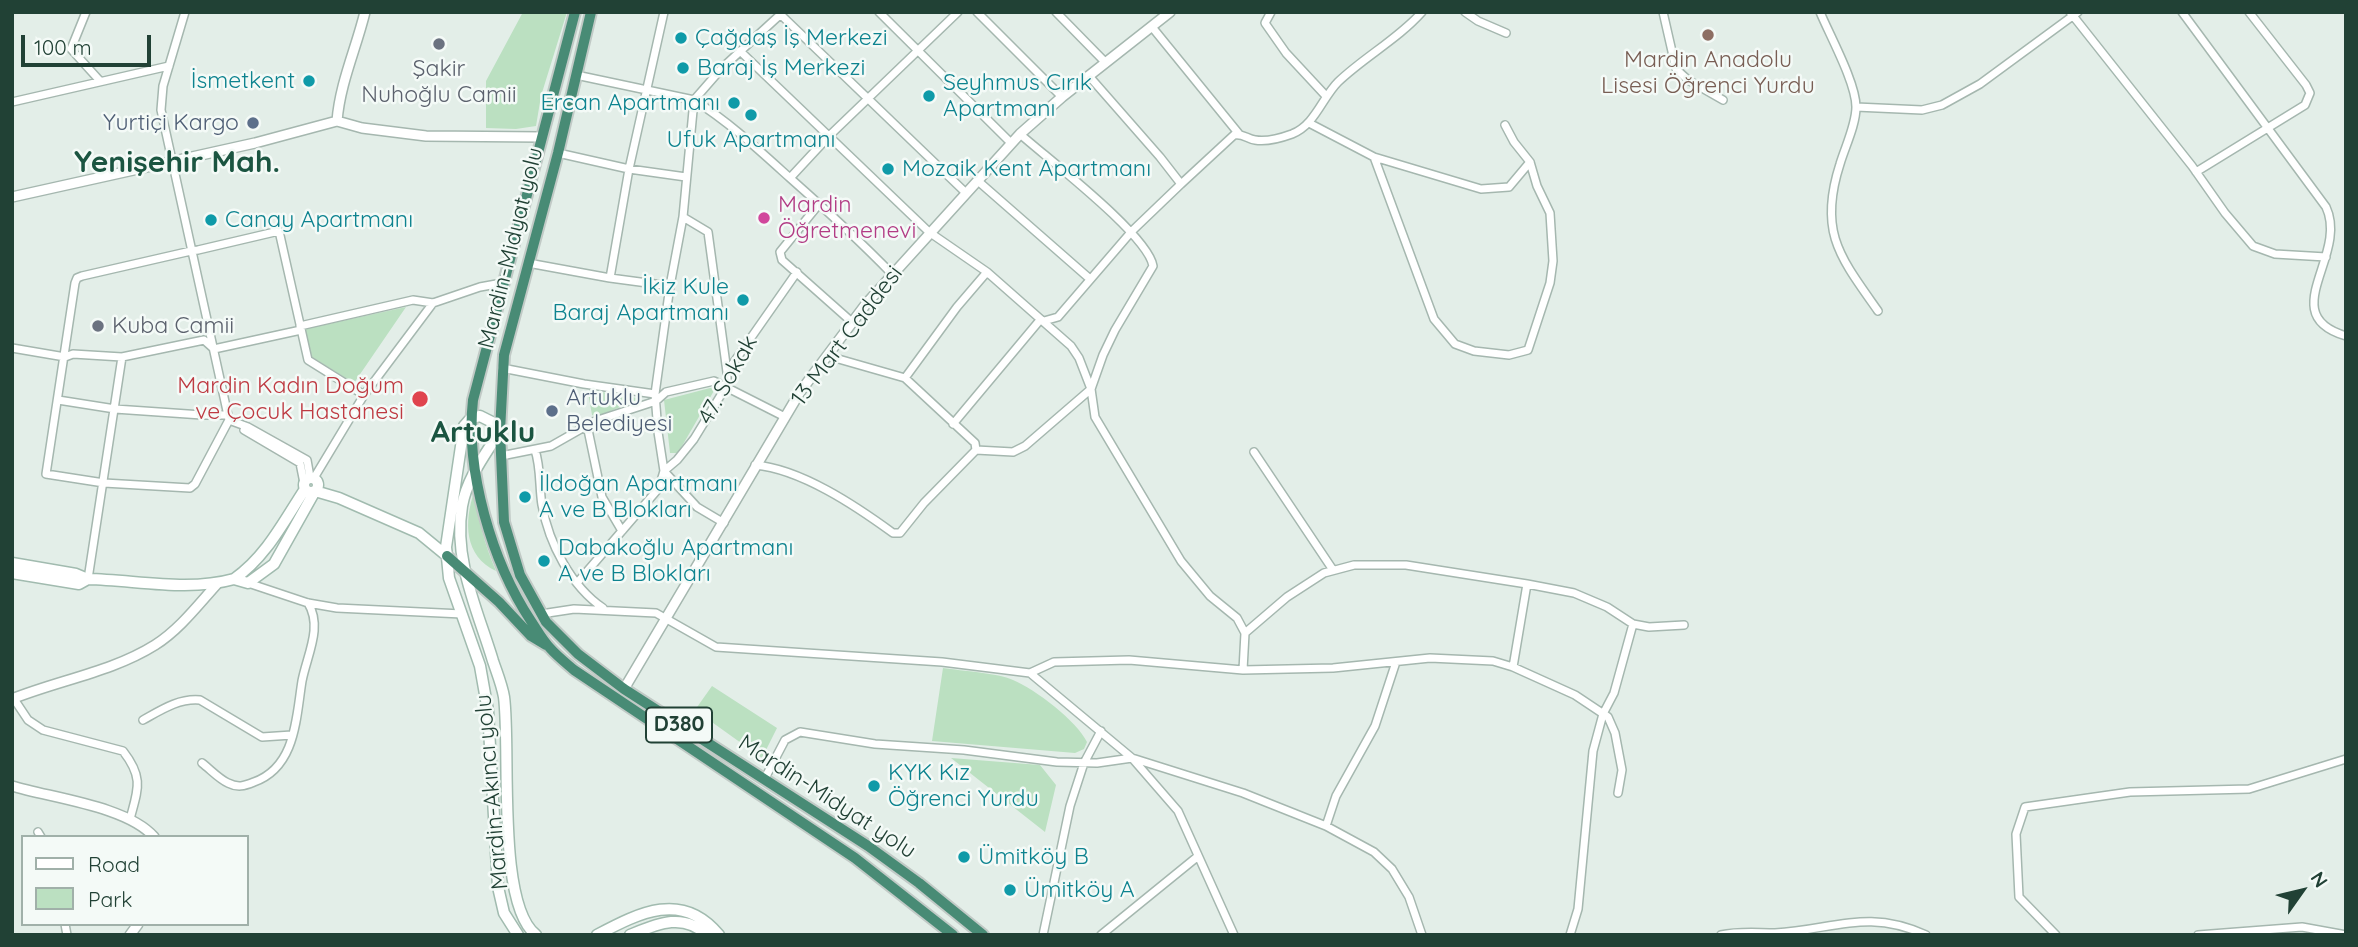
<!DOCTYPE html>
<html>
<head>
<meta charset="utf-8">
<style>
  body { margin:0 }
  #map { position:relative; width:2358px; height:947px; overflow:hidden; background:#e3eee8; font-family:Quicksand,sans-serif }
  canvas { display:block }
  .frame { position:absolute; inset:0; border:14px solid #214135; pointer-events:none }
  .legend { position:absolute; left:21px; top:835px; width:228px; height:91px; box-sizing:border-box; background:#f4faf7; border:2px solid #a0b0a9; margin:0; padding:9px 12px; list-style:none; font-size:21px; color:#214135 }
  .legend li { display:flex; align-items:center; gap:14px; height:35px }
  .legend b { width:35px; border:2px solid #a0b0a9 }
  .north { position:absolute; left:2267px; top:856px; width:70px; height:70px; -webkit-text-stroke:5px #f4faf7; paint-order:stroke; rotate:56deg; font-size:19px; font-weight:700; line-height:28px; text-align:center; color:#214135 }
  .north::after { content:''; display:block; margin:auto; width:24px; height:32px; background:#214135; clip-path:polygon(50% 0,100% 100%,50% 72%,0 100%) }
  .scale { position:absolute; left:21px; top:35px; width:130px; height:32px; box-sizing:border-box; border:4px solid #214135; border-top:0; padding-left:9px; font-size:21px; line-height:24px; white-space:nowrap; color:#214135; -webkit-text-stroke:5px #f4faf7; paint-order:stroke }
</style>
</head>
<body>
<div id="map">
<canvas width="2358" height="947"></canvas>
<div class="frame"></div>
<ul class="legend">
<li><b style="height:9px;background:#fff"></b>Road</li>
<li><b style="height:19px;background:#bbe0c1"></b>Park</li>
</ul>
<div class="north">N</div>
<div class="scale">100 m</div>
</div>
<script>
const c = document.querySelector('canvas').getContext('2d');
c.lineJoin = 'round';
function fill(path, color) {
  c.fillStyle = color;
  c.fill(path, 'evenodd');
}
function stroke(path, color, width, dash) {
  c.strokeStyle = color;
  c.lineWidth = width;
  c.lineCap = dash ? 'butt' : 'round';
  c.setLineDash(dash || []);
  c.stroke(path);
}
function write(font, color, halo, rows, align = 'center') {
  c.font = font + ' Quicksand,sans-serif';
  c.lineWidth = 5;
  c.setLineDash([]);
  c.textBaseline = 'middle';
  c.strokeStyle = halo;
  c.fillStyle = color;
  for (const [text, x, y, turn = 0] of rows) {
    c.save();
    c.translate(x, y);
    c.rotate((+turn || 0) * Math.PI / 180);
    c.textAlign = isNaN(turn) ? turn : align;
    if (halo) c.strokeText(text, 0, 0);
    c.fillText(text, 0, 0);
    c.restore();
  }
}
fill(new Path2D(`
  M523,12H567L541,96L536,126L516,129L486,128V81Z
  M406,307L354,383L312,357L305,329Z
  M714,387L715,389L678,453H670L664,400Z
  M590,390L637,398V400L596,417L592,415L588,392Z
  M474,492C478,520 485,545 496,571C464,556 464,522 474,492Z
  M943,668C962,671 998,673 1013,680C1035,689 1077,721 1087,742L1084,749L1075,753L932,741Z
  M712,686L777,728L762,758L695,710Z
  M951,758L1040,765L1056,785L1045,832Z`), '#bbe0c1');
const minor = new Path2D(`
  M86,12L71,49L100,81
  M185,12L163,86L161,110L229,420L195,484L190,488L104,483L46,474L75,283L77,278L82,276L191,251L198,250L279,231L308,360L364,395
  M879,12L1011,143
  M977,12L1062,97
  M1056,12L1106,63
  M1271,12L1265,23L1286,53L1326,96
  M1465,12L1478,21L1506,33
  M1663,12L1676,69L1688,80L1723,100
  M1820,12C1830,36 1856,83 1856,107C1856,125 1845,147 1840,164C1818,232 1840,257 1878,311
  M2070,12L2192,166L2225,213L2253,246L2275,254L2326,257
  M2182,12L2326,207C2349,256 2274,315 2346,336
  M780,14L966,193
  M1152,27L1239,134
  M740,51L929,232L987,272L1071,346L1079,358L1091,389L1095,417L1181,561L1210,596L1237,618L1245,633L1243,670
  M576,75L694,100L722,68L782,13
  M12,102L169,66
  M1856,107L1922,110L1942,105L1980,84L2078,12
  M1309,123L1374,157L1434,319L1455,344L1474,351L1509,355L1528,350L1550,283L1553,261L1550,213L1537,186L1530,162L1514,142L1505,125
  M558,153L629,169L686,177
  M1374,157L1481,189L1509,187L1530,162
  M2196,172L2305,105L2310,93L2306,85L2249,12
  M790,178L829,136L958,12
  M978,181L1090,279
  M1181,184L1234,135C1243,133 1247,139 1255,140C1266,142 1281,138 1292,134C1315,125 1322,98 1338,82C1364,57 1398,39 1422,12
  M819,204L780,252L782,260L853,323
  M683,217L708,232L727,372
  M528,263L610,278L670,286
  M610,278L629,169L664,12
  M1044,321L1058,317L1132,231L1181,184L1160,157L1089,76
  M300,326L413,300L433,303L480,287L502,283
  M12,348L65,357L73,354L122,357L204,340L214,349L301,330
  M502,368L584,384L655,394
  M905,378L957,307L987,272
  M58,400L115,409L202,415H228
  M229,420L248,427L307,460L310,477
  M953,424L1040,320
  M587,425L602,497L622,531
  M244,430L300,463L304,483
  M535,450C541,468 539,487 542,505C549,544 571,586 603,608
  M976,450L1013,452L1025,446L1091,389L1103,355L1115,330L1153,266C1148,235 1048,159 1020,134
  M1254,452L1333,570
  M501,456L551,446L595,421L656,401L666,392L714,381L785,417
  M755,465C801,469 856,506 893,533H900L924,503L976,450L975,443L905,378L828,356
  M314,478L364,395L433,303
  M724,523L697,507L664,471L658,432L655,394L670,286L683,217L694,100C729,122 759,150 790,178C825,209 859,240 892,274
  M88,579L122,357
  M248,583L308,603L337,608L462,614
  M577,583L659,488L664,471L677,460L694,439L727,385V372L797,272
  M541,614L574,609L656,613L716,647L942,662L1030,673L1132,758L1178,811L1234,935
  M1245,633L1287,597L1324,573L1354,565H1406L1527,584L1574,593L1607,607L1633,624L1649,627L1684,625
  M1513,667L1527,584
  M1030,673L1054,662L1129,660L1243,670L1333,668L1430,658L1493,661L1513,667L1575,695L1608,717L1615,733L1622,770L1618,793
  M14,699L28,720L43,730L123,751C144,778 138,789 130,819
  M143,720C161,710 179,698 200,700L262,737L292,735
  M202,763C211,770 219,779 228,783C238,788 244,786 254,782C296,767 296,718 302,681C307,655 323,627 308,603
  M764,780L785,740L800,732L875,744L964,750L1057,762L1097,763L1132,758L1243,793L1326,826L1374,852L1392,869L1409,897L1422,935
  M1326,826L1336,796L1375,726L1396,662
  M38,832L41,837
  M65,924L67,935
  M1043,935L1070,806L1084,763L1101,731
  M1101,935L1197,857
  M1570,935L1578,909L1593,751L1603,714L1614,693L1633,624
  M1721,935C1739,931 1757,933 1775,933C1833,930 1867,908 1926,935
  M2056,935L2019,897L2016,834L2025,807L2130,792L2249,789L2346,759
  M2198,935L2302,927L2346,935`);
const tertiary = new Path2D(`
  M337,121C340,83 356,49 365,12
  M12,197L255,143L337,121L362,128L426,136L542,137
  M624,689L800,392L866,304L1020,134L1062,97L1170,12
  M12,699C59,680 112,672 155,645C179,630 198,605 217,584
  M12,786C51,798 127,806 154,837
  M130,935L138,924`);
const secondary = new Path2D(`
  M304 485a7 7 0 1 1 14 0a7 7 0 1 1-14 0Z
  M305,489C284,521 266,557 234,579L248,583L274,564L315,491L339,498L419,533L447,556
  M12,563L76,574L88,579C136,580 188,592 234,579
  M12,573L79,584L88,579
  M518,935L504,913L498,887L488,711L480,666L449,578L446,547L464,426L471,418L480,416L492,422L500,431C485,455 467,478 462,506C453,560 478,611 493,661C497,673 502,685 504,697C511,749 496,904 536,935
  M597,935C639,913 682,890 719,935
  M630,935C657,924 683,912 707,935`);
const trunk = new Path2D(`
  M575,12L473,400C465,471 492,562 531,621C537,630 543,641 550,648C557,656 566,663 574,670L855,858L953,935
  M591,12L558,153L504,355L500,431L504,522L520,575L546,622L578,654L624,689L868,846L919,883L983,935
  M447,556L499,602L531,636L546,645`);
stroke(minor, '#a5b7af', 10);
stroke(tertiary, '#a5b7af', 12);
stroke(secondary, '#a1bbaf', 13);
stroke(trunk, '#c1cac6', 14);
stroke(minor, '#fff', 7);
stroke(tertiary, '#fff', 9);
stroke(secondary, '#fff', 10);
stroke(trunk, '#488b75', 10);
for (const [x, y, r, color] of [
  [1708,35,7,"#8d6e63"],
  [681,38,7,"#0f9aa8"],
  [439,44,7,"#6b7280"],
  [683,68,7,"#0f9aa8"],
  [309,81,7,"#0f9aa8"],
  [929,96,7,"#0f9aa8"],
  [734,103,7,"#0f9aa8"],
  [751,115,7,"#0f9aa8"],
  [253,123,7,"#5c6f8a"],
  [888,169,7,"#0f9aa8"],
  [764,218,7,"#d1479c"],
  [211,220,7,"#0f9aa8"],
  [743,300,7,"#0f9aa8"],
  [98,326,7,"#6b7280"],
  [420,399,9,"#e0444e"],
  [552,411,7,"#5c6f8a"],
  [525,497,7,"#0f9aa8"],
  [544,561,7,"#0f9aa8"],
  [874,786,7,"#0f9aa8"],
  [964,857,7,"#0f9aa8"],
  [1010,890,7,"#0f9aa8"]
]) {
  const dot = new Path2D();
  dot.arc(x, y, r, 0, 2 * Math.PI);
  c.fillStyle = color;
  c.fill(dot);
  stroke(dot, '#f4faf7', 2.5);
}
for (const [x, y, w] of [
  [679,725,66]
]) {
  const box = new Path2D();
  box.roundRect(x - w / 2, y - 17.5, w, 35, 5);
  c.fillStyle = '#f4faf7';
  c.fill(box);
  stroke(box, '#214135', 2);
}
write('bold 21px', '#214135', null, [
  ["D380",679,725]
]);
write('23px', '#0d838f', '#f4faf7', [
  ["Çağdaş İş Merkezi",695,38],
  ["Baraj İş Merkezi",697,68],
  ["İsmetkent",295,81,"right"],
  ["Seyhmus Cırık",943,83],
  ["Apartmanı",943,109],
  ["Ercan Apartmanı",720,103,"right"],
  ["Ufuk Apartmanı",751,140,"center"],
  ["Mozaik Kent Apartmanı",902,169],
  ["Canay Apartmanı",225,220],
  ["İkiz Kule",729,287,"right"],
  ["Baraj Apartmanı",729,313,"right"],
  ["İldoğan Apartmanı",539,484],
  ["A ve B Blokları",539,510],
  ["Dabakoğlu Apartmanı",558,548],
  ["A ve B Blokları",558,574],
  ["KYK Kız",888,773],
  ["Öğrenci Yurdu",888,799],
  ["Ümitköy B",978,857],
  ["Ümitköy A",1024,890]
], 'left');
write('23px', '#785e54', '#f4faf7', [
  ["Mardin Anadolu",1708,60],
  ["Lisesi Öğrenci Yurdu",1708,86]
]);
write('23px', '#5b616d', '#f4faf7', [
  ["Şakir",439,69],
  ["Nuhoğlu Camii",439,95],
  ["Kuba Camii",112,326,"left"]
]);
write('23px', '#4e5e75', '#f4faf7', [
  ["Yurtiçi Kargo",239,123],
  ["Artuklu",566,398,"left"],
  ["Belediyesi",566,424,"left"]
], 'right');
write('23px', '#b23c85', '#f4faf7', [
  ["Mardin",778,205],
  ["Öğretmenevi",778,231]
], 'left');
write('23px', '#214135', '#f4faf7', [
  ["Mardin-Midyat yolu",511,248,-76],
  ["13 Mart Caddesi",847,336,-53],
  ["47. Sokak",728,380,-61],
  ["Mardin-Akıncı yolu",492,792,-95],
  ["Mardin-Midyat yolu",827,797,33]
]);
write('23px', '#be3a42', '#f4faf7', [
  ["Mardin Kadın Doğum",404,386],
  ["ve Çocuk Hastanesi",404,412]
], 'right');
write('bold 30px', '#1b5541', '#f4faf7', [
  ["Yenişehir Mah.",177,163],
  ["Artuklu",483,433]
]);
</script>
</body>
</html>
